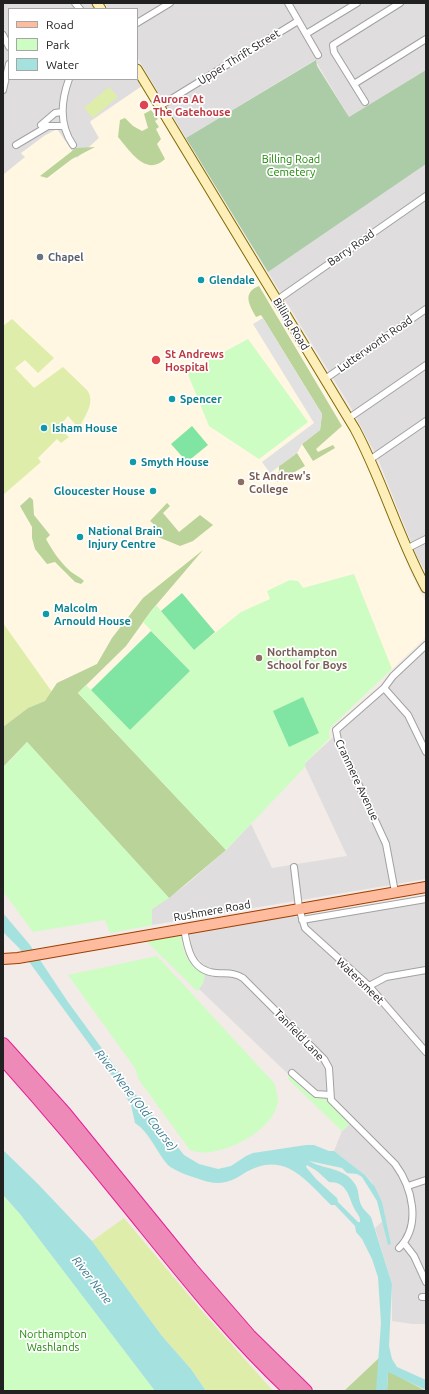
<!DOCTYPE html>
<html>
<head>
<meta charset="utf-8">
<style>
  body { margin:0 }
  #map { position:relative; width:429px; height:1394px; overflow:hidden; background:#f2ebe7; font-family:Ubuntu,sans-serif }
  canvas { display:block }
  .frame { position:absolute; inset:0; border:4px solid #212121; pointer-events:none }
  .legend { position:absolute; left:8px; top:8px; width:130px; height:72px; box-sizing:border-box; background:#fff; border:1px solid #a6a6a6; margin:0; padding:5px 7px; list-style:none; font-size:12px; color:#212121 }
  .legend li { display:flex; align-items:center; gap:8px; height:20px }
  .legend b { width:20px; border:1px solid #a6a6a6 }
</style>
</head>
<body>
<div id="map">
<canvas width="429" height="1394"></canvas>
<div class="frame"></div>
<ul class="legend">
<li><b style="height:5px;background:#ffbb9e"></b>Road</li>
<li><b style="height:11px;background:#cdfdc2"></b>Park</li>
<li><b style="height:11px;background:#a5e2df"></b>Water</li>
</ul>
</div>
<script>
const c = document.querySelector('canvas').getContext('2d');
c.lineJoin = 'round';
function fill(path, color) {
  c.fillStyle = color;
  c.fill(path, 'evenodd');
}
function stroke(path, color, width, dash) {
  c.strokeStyle = color;
  c.lineWidth = width;
  c.lineCap = dash ? 'butt' : 'round';
  c.setLineDash(dash || []);
  c.stroke(path);
}
function write(font, color, halo, rows, align = 'center') {
  c.font = font + ' Ubuntu,sans-serif';
  c.lineWidth = 3.5;
  c.setLineDash([]);
  c.textBaseline = 'middle';
  c.strokeStyle = halo;
  c.fillStyle = color;
  for (const [text, x, y, turn = 0] of rows) {
    c.save();
    c.translate(x, y);
    c.rotate((+turn || 0) * Math.PI / 180);
    c.textAlign = isNaN(turn) ? turn : align;
    if (halo) c.strokeText(text, 0, 0);
    c.fillText(text, 0, 0);
    c.restore();
  }
}
fill(new Path2D(`
  M3,3H91L95,9H9V79L137,78L142,86L90,121L99,138L77,158L57,130L21,154L26,157L3,175Z
  M105,3H426V70L349,117L315,60L186,138L137,57V9H108Z
  M426,164V572L417,557L378,459L350,406L268,272Z
  M426,649V879L152,925V909L186,885L226,850L251,824L272,868L347,856L304,764L375,699Z
  M426,898V1324H413L392,1321V1284L375,1228L385,1219L380,1198L371,1181L365,1175L334,1151L342,1131L349,1125L327,1100L309,1094L199,989L203,983L206,967L191,951L190,932L286,914L314,921Z`), '#dfddde');
fill(new Path2D(`
  M142,86L171,136L230,228L357,443L411,573L426,603V637L331,727L329,731L330,738L304,764L226,850L78,693L126,646L151,611L201,552L112,638L97,664L57,683L45,701L28,708L3,727V175L25,157L21,153L44,136L57,129L77,158L99,138L90,122Z`), '#fff7e2');
fill(new Path2D(`
  M109,87L118,97L93,118L84,108Z
  M12,319L54,358L38,373L25,360L15,368L34,388L63,367L87,390C96,402 85,416 79,428L78,429L74,427L75,424L68,416L58,428L69,437L61,443L57,439L38,458L41,462L3,495V326Z
  M3,623L52,692L45,701L28,708L3,727Z
  M124,1218L202,1311L273,1391H206L191,1369L162,1336L92,1241Z`), '#deeeaa');
fill(new Path2D(`
  M151,110L158,119L155,121L159,127L156,129L161,139L157,144L165,159C146,177 130,151 118,137L120,120L125,118L133,126L142,131L148,128L144,114Z
  M95,147L72,159L47,178L40,176L76,148Z
  M259,286L342,426L316,449L318,452L333,445L335,448L313,461L302,444L320,430L322,414L263,318L261,315L256,317C249,304 242,293 259,286Z
  M297,453L305,466L277,482L273,476L279,472V466Z
  M30,497L33,500L34,515L50,535L46,539C52,550 60,562 69,570C73,574 79,576 84,581L81,584L75,582L55,562L47,564L35,549L32,538V527L20,506Z
  M167,503L170,506L163,513L179,532L200,515L213,525L193,541L180,546L158,537C159,529 156,526 150,521Z
  M203,550L151,611L126,646L78,693L226,850L169,898L27,742L3,767V727L28,708L45,701L57,683L97,664L112,638L143,598Z
  M379,1358L382,1391H344Z
  M388,1372L392,1373L426,1391H387Z`), '#bad399');
fill(new Path2D(`
  M316,60L317,66L349,117L426,70V164L268,272L186,138Z`), '#abcca6');
fill(new Path2D(`
  M248,339L308,422L259,459L209,426L187,372Z
  M354,574L392,669L331,727L329,731L330,738L304,764L306,766L226,850L78,693L86,685L130,730L190,671L143,622L156,605L194,650L241,612L270,599L267,591L290,580L298,581L303,588Z
  M27,742L169,898L152,909V925L110,933L105,920L33,932L3,891V767L11,760Z
  M181,935C182,953 189,966 205,975L203,983L197,991L144,939Z
  M157,956L274,1083C276,1089 278,1096 278,1102C273,1132 217,1161 190,1150L139,1080L135,1068L68,975Z
  M290,1076L309,1094L327,1100L349,1124L342,1131L288,1079Z
  M3,1196L20,1214L155,1391H3Z`), '#cdfdc2');
fill(new Path2D(`
  M192,426L208,445L187,462L171,444Z
  M182,593L215,632L194,650L161,611Z
  M151,631L190,671L130,730L91,690Z
  M303,697L319,733L289,747L273,711Z`), '#80e5a3');
fill(new Path2D(`
  M263,318L322,414L320,430L302,444L297,453L270,473L262,462L314,423L253,324Z`), '#e1e1e1');
fill(new Path2D(`
  M3,913L30,945L68,1002L133,1091L184,1155L199,1164L218,1169L231,1166L246,1156L253,1153L306,1145H314L329,1151H334L365,1175L375,1187L382,1202L391,1244L388,1245L377,1201L362,1177L357,1174L347,1173L342,1168L309,1161C325,1170 344,1167 355,1184C359,1190 358,1196 360,1202C362,1209 367,1212 371,1217L392,1284L389,1346L392,1359L397,1367L426,1380V1390L388,1372L387,1391H376L381,1323L378,1277L372,1259L362,1239L356,1232L355,1226L335,1205H331C304,1179 284,1149 243,1174C232,1181 223,1185 209,1182C199,1179 174,1172 167,1164C156,1151 150,1133 135,1123L131,1105L119,1085L19,948L3,932ZM307,1165L317,1171L329,1182C347,1182 348,1195 354,1208C356,1213 361,1216 360,1222H358L338,1202L337,1198L316,1179L306,1167Z
  M3,1150L38,1184L92,1241L162,1336L191,1369L206,1391H155L20,1214L3,1195Z`), '#a5e2df');
const street = new Path2D(`
  M75,3L80,9
  M288,3L318,55
  M137,23L170,3
  M306,34L357,3
  M3,35L9,47
  M69,79C61,101 59,125 73,145
  M354,84L426,39
  M3,90L9,64
  M365,102L334,52L333,45L400,3
  M160,106L298,21
  M41,125L55,113L62,112
  M16,145L48,126H64
  M277,300L426,196
  M325,379L426,309
  M349,418L426,365
  M371,459L426,421
  M406,549L426,539
  M384,688L408,715L426,752
  M294,867L299,908L305,928L369,986L426,1052
  M395,892L386,844L338,740L336,730L384,688L393,676L426,645
  M302,920L426,899
  M184,928C187,948 191,971 216,973C226,974 234,972 243,978L324,1059L329,1068L331,1100L395,1164C412,1187 422,1225 399,1248
  M369,986L386,977L426,970
  M292,1073L316,1094L330,1095
  M408,1186L426,1180
  M404,1243L414,1256L426,1282
  M422,1297H426`);
const secondary = new Path2D(`
  M97,3L101,9
  M137,69L355,429C383,481 398,537 426,588`);
const primary = new Path2D(`
  M3,959L18,958L426,887`);
const highway = new Path2D(`
  M3,1044L65,1113L191,1268L250,1336L306,1391
  M3,1059C47,1108 89,1158 130,1209C181,1272 231,1336 290,1391`);
stroke(street, '#a2a2a2', 8);
stroke(secondary, '#7f6a00', 11);
stroke(primary, '#9d3f00', 12);
stroke(highway, '#e71d98', 14);
stroke(street, '#fff', 6);
stroke(secondary, '#feeeb9', 9);
stroke(primary, '#ffbb9e', 10);
stroke(highway, '#ed8ab7', 12);
for (const [x, y, r, color] of [
  [144,105,5,"#e0444e"],
  [40,257,4,"#6b7280"],
  [201,280,4,"#0f9aa8"],
  [156,360,5,"#e0444e"],
  [172,399,4,"#0f9aa8"],
  [44,428,4,"#0f9aa8"],
  [133,462,4,"#0f9aa8"],
  [241,482,4,"#8d6e63"],
  [153,491,4,"#0f9aa8"],
  [80,537,4,"#0f9aa8"],
  [46,614,4,"#0f9aa8"],
  [259,658,4,"#8d6e63"]
]) {
  const dot = new Path2D();
  dot.arc(x, y, r, 0, 2 * Math.PI);
  c.fillStyle = color;
  c.fill(dot);
  stroke(dot, '#fff', 1.5);
}
write('11px', '#212121', '#fff', [
  ["Upper Thrift Street",239,57,-32],
  ["Barry Road",351,248,-35],
  ["Billing Road",291,324,59],
  ["Lutterworth Road",375,344,-35],
  ["Cranmere Avenue",357,780,65],
  ["Rushmere Road",212,911,-10],
  ["Watersmeet",360,981,44],
  ["Tanfield Lane",299,1035,46]
]);
write('bold 11px', '#be3a42', '#fff', [
  ["Aurora At",153,99],
  ["The Gatehouse",153,112],
  ["St Andrews",165,354],
  ["Hospital",165,367]
], 'left');
write('11px', '#1d8905', '#fff', [
  ["Billing Road",291,159],
  ["Cemetery",291,172],
  ["Northampton",53,1334],
  ["Washlands",53,1347]
]);
write('bold 11px', '#5b616d', '#fff', [
  ["Chapel",48,257]
], 'left');
write('bold 11px', '#0d838f', '#fff', [
  ["Glendale",209,280],
  ["Spencer",180,399],
  ["Isham House",52,428],
  ["Smyth House",141,462],
  ["Gloucester House",145,491,"right"],
  ["National Brain",88,531],
  ["Injury Centre",88,544],
  ["Malcolm",54,608],
  ["Arnould House",54,621]
], 'left');
write('bold 11px', '#785e54', '#fff', [
  ["St Andrew's",249,476],
  ["College",249,489],
  ["Northampton",267,652],
  ["School for Boys",267,665]
], 'left');
write('italic 12px', '#397a8e', '#fff', [
  ["River Nene (Old Course)",136,1100,52],
  ["River Nene",92,1280,52]
]);
</script>
</body>
</html>
